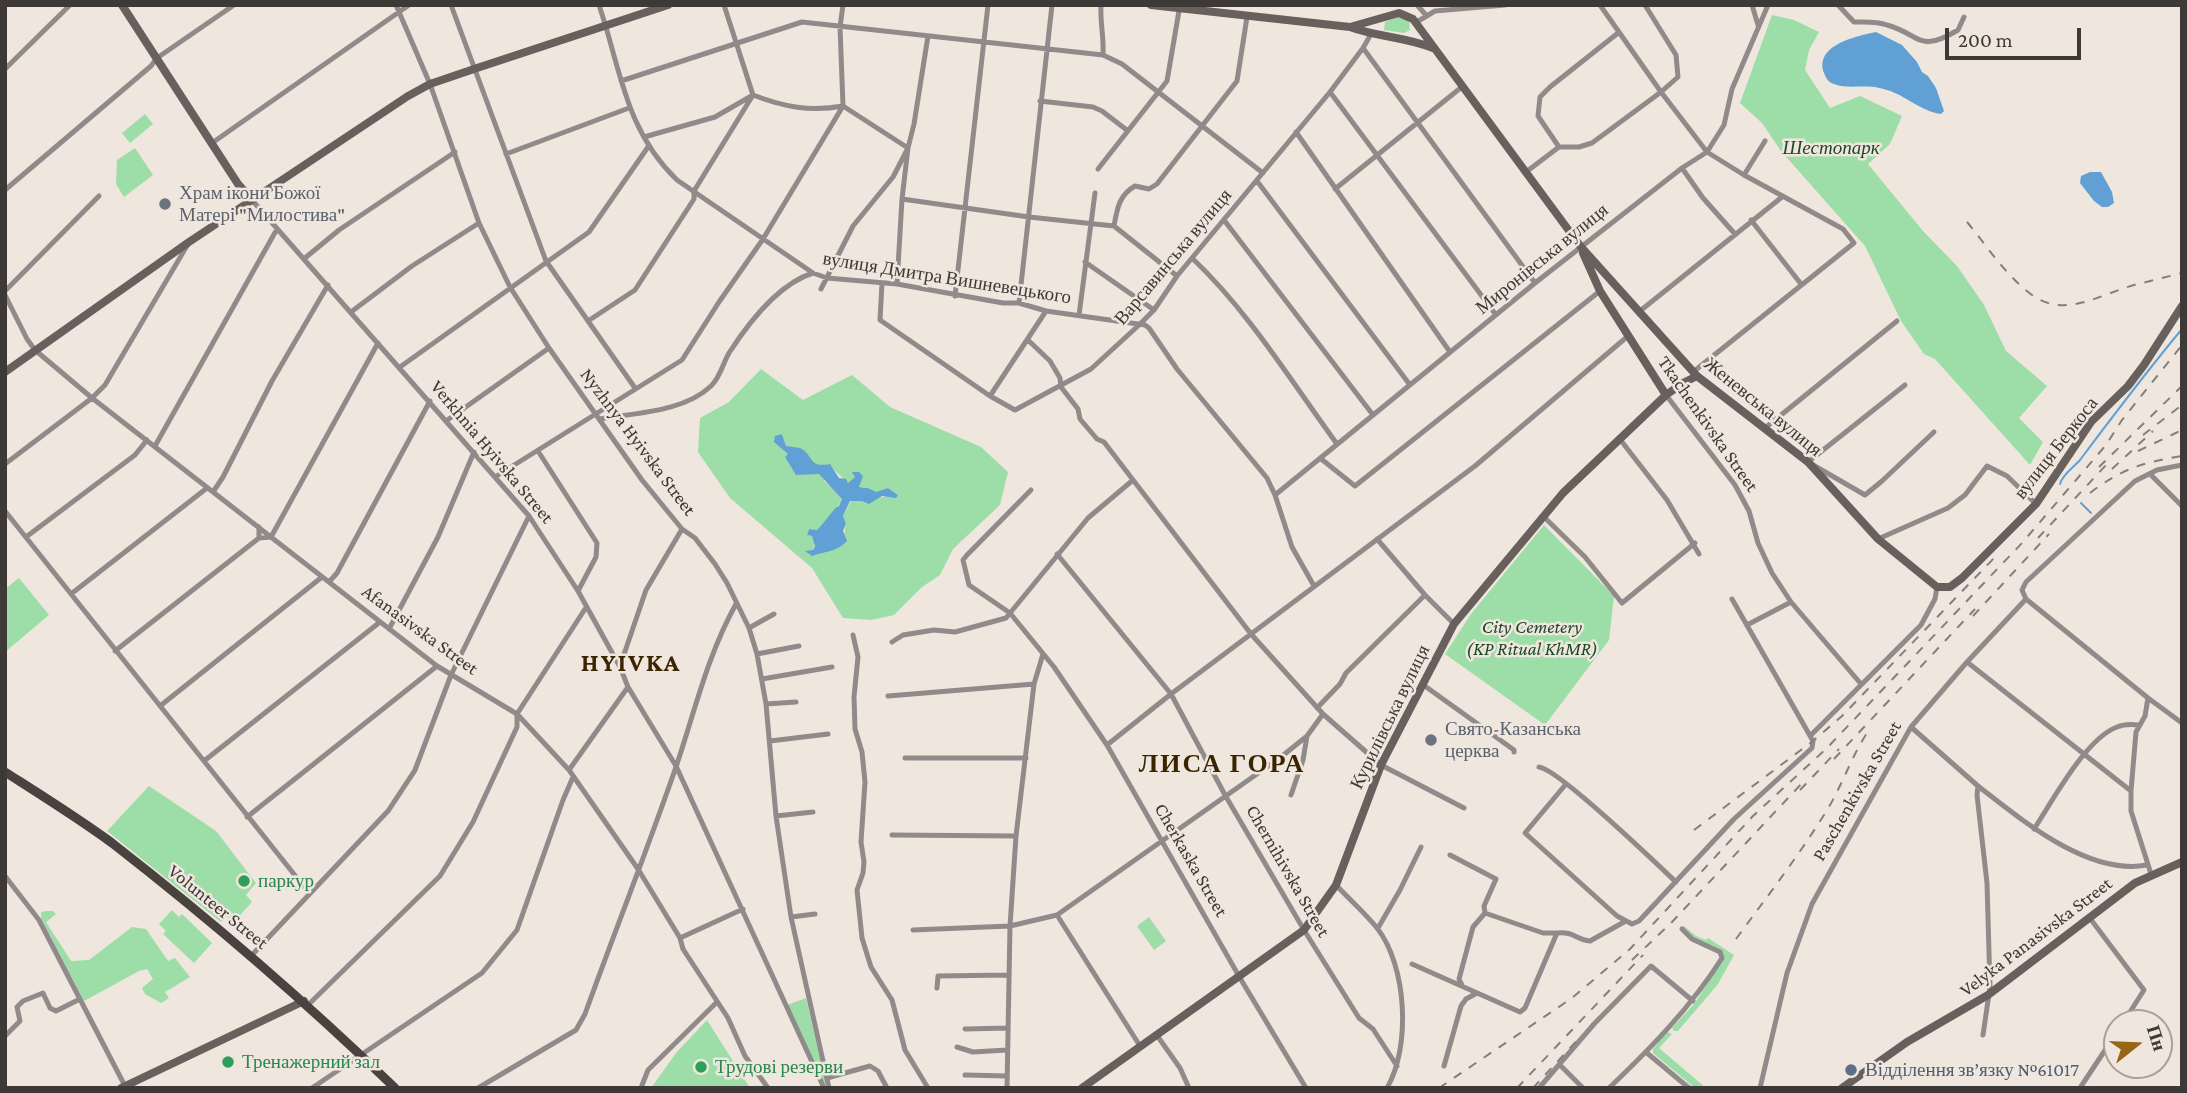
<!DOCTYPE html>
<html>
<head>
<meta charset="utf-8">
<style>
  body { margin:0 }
  #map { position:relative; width:2187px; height:1093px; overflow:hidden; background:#efe6de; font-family:"Crimson Pro",serif }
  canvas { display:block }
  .frame { position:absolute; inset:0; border:7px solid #3d3936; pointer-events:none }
  .north { position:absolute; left:2103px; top:1009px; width:70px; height:70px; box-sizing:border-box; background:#efe6de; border:2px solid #a8a19b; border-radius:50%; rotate:72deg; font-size:19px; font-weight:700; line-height:28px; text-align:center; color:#3d3936 }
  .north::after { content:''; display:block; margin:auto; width:24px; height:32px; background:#976617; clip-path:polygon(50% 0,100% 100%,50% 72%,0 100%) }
  .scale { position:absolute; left:1945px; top:28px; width:136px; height:32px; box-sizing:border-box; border:4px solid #3d3936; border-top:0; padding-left:9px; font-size:21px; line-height:24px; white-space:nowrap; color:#3d3936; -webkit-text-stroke:5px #efe6de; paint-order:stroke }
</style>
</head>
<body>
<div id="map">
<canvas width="2187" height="1093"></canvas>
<div class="frame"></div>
<div class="north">Пн</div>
<div class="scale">200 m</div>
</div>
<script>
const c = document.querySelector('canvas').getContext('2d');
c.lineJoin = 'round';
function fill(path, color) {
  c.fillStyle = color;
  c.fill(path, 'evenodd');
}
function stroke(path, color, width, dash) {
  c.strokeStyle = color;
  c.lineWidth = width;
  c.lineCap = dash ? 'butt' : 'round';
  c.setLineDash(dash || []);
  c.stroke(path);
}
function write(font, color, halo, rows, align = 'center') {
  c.font = font + ' "Crimson Pro",serif';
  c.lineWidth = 5;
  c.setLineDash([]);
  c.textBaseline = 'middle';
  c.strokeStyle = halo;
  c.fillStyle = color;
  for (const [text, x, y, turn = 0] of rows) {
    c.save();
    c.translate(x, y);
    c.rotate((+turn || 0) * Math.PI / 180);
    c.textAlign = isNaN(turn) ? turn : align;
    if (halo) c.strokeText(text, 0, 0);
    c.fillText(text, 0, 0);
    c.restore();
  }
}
fill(new Path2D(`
  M1772,15L1794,20L1819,32L1809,50L1805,70L1830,108L1860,96L1902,116L1890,144L1868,164L1923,231L1957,266L1984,305L2006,351L2047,386L2019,418L2043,442L2030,465L1935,359L1924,354L1901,321L1865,246L1781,151L1762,123L1740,103Z
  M1398,17L1409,20L1410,30L1404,33L1384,30L1385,22Z
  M145,114L153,124L130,143L122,133Z
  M135,148L153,175L124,197L116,184L117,160Z
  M761,369L803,400L852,375L890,407L981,447L1008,472L1000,505L953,549L940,575L922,587L894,615L871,620L843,618L812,568L730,498L698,452L700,418L729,402ZM782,434L786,446L795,449L814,464L831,467L848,483L855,477L857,486L868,488L876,493L888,488L898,495L851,501L843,516L846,524L842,545L823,552L813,550L815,542L812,536L807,535L809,529L817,530C827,521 836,511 842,499L838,492L824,481V477L788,454L783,448Z
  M1544,525L1614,596L1609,640L1545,725L1445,654L1471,614Z
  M19,578L49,615L5,652V589Z
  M149,786L216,831L256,883L246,895L252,902L234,922L227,916L221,922L107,831Z
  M172,910L179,917L182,914L212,943L194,963L163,934L166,931L159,924Z
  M47,911H53L56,914L46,922L71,961L89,960L132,927L146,929L168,961L175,958L190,977L165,992L169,998L161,1003L145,994L142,988L153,979L147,969L139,971L84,1001L41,918V912Z
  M1149,917L1166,941L1154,950L1137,926Z
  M1684,926L1696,936L1706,940L1708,938L1734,955L1718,984L1678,1031H1674L1672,1028L1695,1003L1723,958L1721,951L1693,938L1683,927Z
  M806,998L826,1084L823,1083L787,1005Z
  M707,1020L750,1088H651L676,1053Z
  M1667,1032L1672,1034L1659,1048L1706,1088H1695L1653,1053V1049Z`), '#9ddda8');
fill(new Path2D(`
  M1876,32L1902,45L1917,62L1922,72L1928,76L1936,88L1944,111L1941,114C1922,112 1905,95 1887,90C1867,83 1849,90 1834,84C1828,82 1826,78 1824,73C1814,45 1857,36 1876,32Z
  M2090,172H2101L2112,192L2114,203L2108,207H2102L2094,201L2080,183L2081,176Z
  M782,434L786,446C790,447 798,447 802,449C814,457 809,468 830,464L839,478L846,479L848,483L855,477L852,472H859L863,476L859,487L868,488L876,492L888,488L898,495L896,498L882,496L869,504L862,501H850L843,516L846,524L843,531L847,541C837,552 826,551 812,556L805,551L813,550L815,546L812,536L807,535L809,529L817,530C825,523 833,508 839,506L842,499L819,474L796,475L785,457L788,454L774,442L775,436Z`), '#61a0d4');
stroke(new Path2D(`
  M2060,484C2062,475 2073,468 2080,460C2113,416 2146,372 2182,329
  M2081,503L2091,513`), '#61a0d4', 2);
stroke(new Path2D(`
  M396,5L430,84L479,223L510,287L549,348L642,480L682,529L695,538L715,564L727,583L749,628L757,654L766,704L776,816L791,917L829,1088
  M451,5L546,261L635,388
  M599,5C621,70 625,130 677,180L813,273L827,278L897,284L1003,303H1019L1046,311L1145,325L1149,328L1177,369L1267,478L1275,495L1292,547L1314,586
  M1101,5C1100,23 1104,36 1103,55
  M1417,5L1426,15
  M1600,5L1661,92L1707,152L1744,175L1843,229L1854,243L1693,372
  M1752,5L1758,25
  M1838,5L1854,22C1866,22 1877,21 1887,25C1922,35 1918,54 1958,30L1964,17
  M1415,23L1435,11L1505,5
  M1618,33L1550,87L1540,97L1538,116L1559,147H1579L1592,143L1661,92L1678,77L1676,55L1645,5
  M1363,48L1535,283
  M5,69L70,5
  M621,81L802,22L1103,55L1122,64L1263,173
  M1330,92L1496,315
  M1040,101L1093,107L1102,111L1128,131
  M1296,132L1450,352
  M644,137L715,117L753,95C784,107 810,112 843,106L908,148L893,177L853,226L821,289
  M212,143L409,5
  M506,154L629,108
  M1682,168L1703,198L1735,234
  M1098,169L1167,81L1180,5
  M1526,172L1559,147
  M1744,175L1765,141
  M1257,181L1410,385
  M1335,189L1463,86
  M5,190L151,66L157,58L234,5
  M902,199L1029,217L1114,226L1177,276
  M252,200L529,516L578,591L620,667L628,687L676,766L824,1088
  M1224,220L1373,415
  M1751,220L1801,284
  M1114,226C1117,209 1119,195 1135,186L1149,189L1157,184L1237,81L1247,17
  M305,258L339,230L455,152
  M1192,258C1249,312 1291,381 1337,444
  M1085,262L1154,310
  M882,283L880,320L990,396L1015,410L1091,369L1139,325L1154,310L1177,276L1330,92L1363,48L1371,34
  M897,284L902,199L908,148L914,124L928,36
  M5,291L99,196
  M5,295L27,339L35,350L92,398L437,666L517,714L569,770L638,869L680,938L683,949L728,1018L745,1056L768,1088
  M955,296L988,5
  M1019,303L1052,5
  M1640,311L1782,197
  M351,312L412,266L479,223
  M1079,315L1095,193
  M588,321L635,290L694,199V191L753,95L724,5
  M1029,341L1050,361L1060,378L1061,387L1078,409L1080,419L1097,439L1104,442L1251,634L1323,714L1381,765L1464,808
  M400,367L589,232L648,147
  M1905,385L1808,462L1865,495L1882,481L1934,432
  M1666,395L1735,485L1749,511L1758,543L1772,573L1791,602L1861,684
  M990,396L1046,311
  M600,419C635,413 684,412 711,386C720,378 723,363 729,353C749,322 778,284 813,273
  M446,421L549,348
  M1765,428L1897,321
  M1619,438L1667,500L1699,554
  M155,446L277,229
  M538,451L597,543L596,557L578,591
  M1320,458L1355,486L1600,291
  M5,464L92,398L105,385L188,244
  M2150,474L2182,506
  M495,477L682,360L719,302L763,239L843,106L840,27L843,5
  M1031,490L967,555L963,560L969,585L1010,613L1054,667L1107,745L1240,978L1306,1088
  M213,492L223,477L272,381L328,285
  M1275,495L1535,283L1682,168L1707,152L1724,125L1732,89L1768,5
  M5,511L309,893
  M1543,516L1585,557L1622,603L1695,543
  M26,537L135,455L147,440
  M259,538L271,537L378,343
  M1377,539L1425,595L1454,624
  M1878,539L1948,508L1965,495L1987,466L2007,476L2036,504
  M1057,554L1171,694L1225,795L1304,930L1359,1018L1373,1029L1397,1066
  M329,582L337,573L430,401
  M71,594L207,488
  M2026,599L2148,698L2145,716L2136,732L2131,791V811L2151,874
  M1747,625L1791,602
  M749,628L774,614
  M389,629L438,537L474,452
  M853,635L858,657L854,697L855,729L862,752L865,782L861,842L864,862L863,873L857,890L862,938L871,967L892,1000L905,1050L928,1088
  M892,642L903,635L934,630L955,632L1006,618L1088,518L1133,480
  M115,651L259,538V527
  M757,654L799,646
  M1967,662L2131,791
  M620,666L646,590L682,529
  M762,679L832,667
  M1422,684L1514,750V752
  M888,696L1034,684
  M2148,698L2182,723
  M766,704L796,702
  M160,706L322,577
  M1317,708L1340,684L1346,673L1425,595
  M1911,727L1978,786L1977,795L1987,883L1990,987L1983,1035
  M1810,736L1921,625L1935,599L1937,587
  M770,741L828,734
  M1107,745L1171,694L1475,466L1628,336
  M905,758H1026
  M204,761L380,622
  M1539,767C1558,769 1656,863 1676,882
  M569,770L628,687
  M1566,784L1525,833L1617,916L1632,924L1639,921L1734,819L1812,748L1813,741L1732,599
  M1978,786C2022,820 2088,876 2147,865
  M1291,795L1303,760L1307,736
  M776,816L813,812
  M247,817L437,666
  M2034,829C2052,802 2086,738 2117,727C2124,724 2131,724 2139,725
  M892,835L1016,836
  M1450,855L1496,879L1484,906L1485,913L1473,927L1459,979L1462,985
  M5,876L39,920L126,1088
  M1336,885C1349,899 1365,913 1377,928C1407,966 1411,1047 1387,1088
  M1485,913L1543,933H1557
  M1057,915L1140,1046
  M791,917L815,914
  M2089,917L2144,990L2123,1023
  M1378,928L1400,890L1421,847
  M913,930L1010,926L1057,915L1281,757L1307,736L1323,714
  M680,938L743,909
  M251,956L388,811L415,770L451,675L529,516
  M1412,964L1520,1012L1525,1008L1557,933C1574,931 1576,940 1590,941L1624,922
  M937,988L938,976L1008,975
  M308,1005L440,876L473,822L517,727V714L585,609
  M965,1029L1007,1028
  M1156,1034L1180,1068L1189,1088
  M5,1036L20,1021L17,1007L23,1001L43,993L50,1008L56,1011L80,999
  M957,1047L973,1052L1007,1050
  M1647,1053L1689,1088
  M1560,1065L1583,1088
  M1444,1066L1461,1006L1466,999L1477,993
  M965,1075L1007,1076
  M827,1078L870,1066L878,1071L887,1088
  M312,1088L482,973L517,930L563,800L573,777
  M478,1088L576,1030L585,1014C615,931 648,848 677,764C695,710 708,654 736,604
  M641,1088L648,1070L717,1002
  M1007,1088L1010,926L1016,836L1034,684L1043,654
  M1539,1088L1594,1024L1651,966L1693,1001
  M1609,1088C1651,1048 1691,1007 1722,958L1720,952L1692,939L1682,929
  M1760,1088L1787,973L1812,904L1827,877L1911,727L1967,662L2026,599L2022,590L2026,582L2135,481L2157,470L2182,465
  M2080,1088L2117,1032`), '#908b8a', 5);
stroke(new Path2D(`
  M122,5L238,184L252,200
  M1151,5L1350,27C1377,37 1406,37 1433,48
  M1350,27L1399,13L1413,19L1581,247L1697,376L1808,462L1878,539L1937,587H1950L1962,578L2036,504L2091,422L2128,386L2144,365L2182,306
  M1583,253L1600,291L1666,395
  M5,372L189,242L408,96L430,84L474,69L668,5
  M121,1088L304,1001
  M1082,1088L1304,930L1336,885L1381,765L1454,624L1563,493L1666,395L1683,383L1697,376
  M1842,1088L1907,1042L1988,995L2135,883L2182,862`), '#67605d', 8);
stroke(new Path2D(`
  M5,772C41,795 78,818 112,843C211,920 305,1001 395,1088`), '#4a423f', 9);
stroke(new Path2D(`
  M1967,222C1987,246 2006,276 2032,295C2065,319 2101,294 2134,285C2150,281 2166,277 2182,273
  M2143,435L2182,405
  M2138,451L2182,430
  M2099,467L2182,386
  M2112,469L2153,431
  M2090,493C2121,469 2144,462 2182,456
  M2038,538L2107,464
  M1973,616L2049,534
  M1834,759L1975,609
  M1800,790L1839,749
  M1694,830L1813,741L1842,716L1996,556
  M1736,939C1766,898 1797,858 1824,815C1841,789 1850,759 1867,733
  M1632,960L1672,922L1804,781
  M1439,1088L1572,998L1630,949L1753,816L1826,749L2022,543L2106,445L2122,420L2182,345
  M1517,1088L1643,955
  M1533,1088L1582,1035`), '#857f7a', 2, [9, 9]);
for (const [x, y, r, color] of [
  [165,204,7,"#6b7280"],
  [1431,740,7,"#6b7280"],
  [244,881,7,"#2e9e5b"],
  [228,1062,7,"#2e9e5b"],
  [701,1067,7,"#2e9e5b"],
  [1851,1070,7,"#5c6f8a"]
]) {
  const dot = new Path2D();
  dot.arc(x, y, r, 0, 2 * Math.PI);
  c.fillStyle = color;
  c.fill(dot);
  stroke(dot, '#efe6de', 2.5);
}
write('italic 19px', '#1a4926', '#efe6de', [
  ["Шестопарк",1831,148],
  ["City Cemetery",1532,627],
  ["(KP Ritual KhMR)",1532,649]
]);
write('19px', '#5b616d', '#efe6de', [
  ["Храм ікони Божої",179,193],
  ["Матері \"Милостива\"",179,215],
  ["Свято-Казанська",1445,729],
  ["церква",1445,751]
], 'left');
write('19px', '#3d3936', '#efe6de', [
  ["Варсавинська вулиця",1173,257,-50],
  ["Миронівська вулиця",1542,259,-39],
  ["вулиця Дмитра Вишневецького",947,278,9],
  ["Женевська вулиця",1763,407,39],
  ["Tkachenkivska Street",1708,424,55],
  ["Nyzhnya Hyivska Street",638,442,53],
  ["вулиця Беркоса",2056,448,-52],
  ["Verkhnia Hyivska Street",492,452,50],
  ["Afanasivska Street",420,630,36],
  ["Курилівська вулиця",1390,717,-64],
  ["Paschenkivska Street",1857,791,-60],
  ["Cherkaska Street",1191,860,60],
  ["Chernihivska Street",1288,871,60],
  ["Volunteer Street",218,907,39],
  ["Velyka Panasivska Street",2036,937,-37]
]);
write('19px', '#27864d', '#efe6de', [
  ["паркур",258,881],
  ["Тренажерний зал",242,1062],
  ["Трудові резерви",715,1067]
], 'left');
write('19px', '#4e5e75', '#efe6de', [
  ["Відділення зв’язку №61017",1865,1070]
], 'left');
c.letterSpacing = '2px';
write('bold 26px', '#3b2400', '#efe6de', [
  ["HYIVKA",631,663],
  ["ЛИСА ГОРА",1222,764]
]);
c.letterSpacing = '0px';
</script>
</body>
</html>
